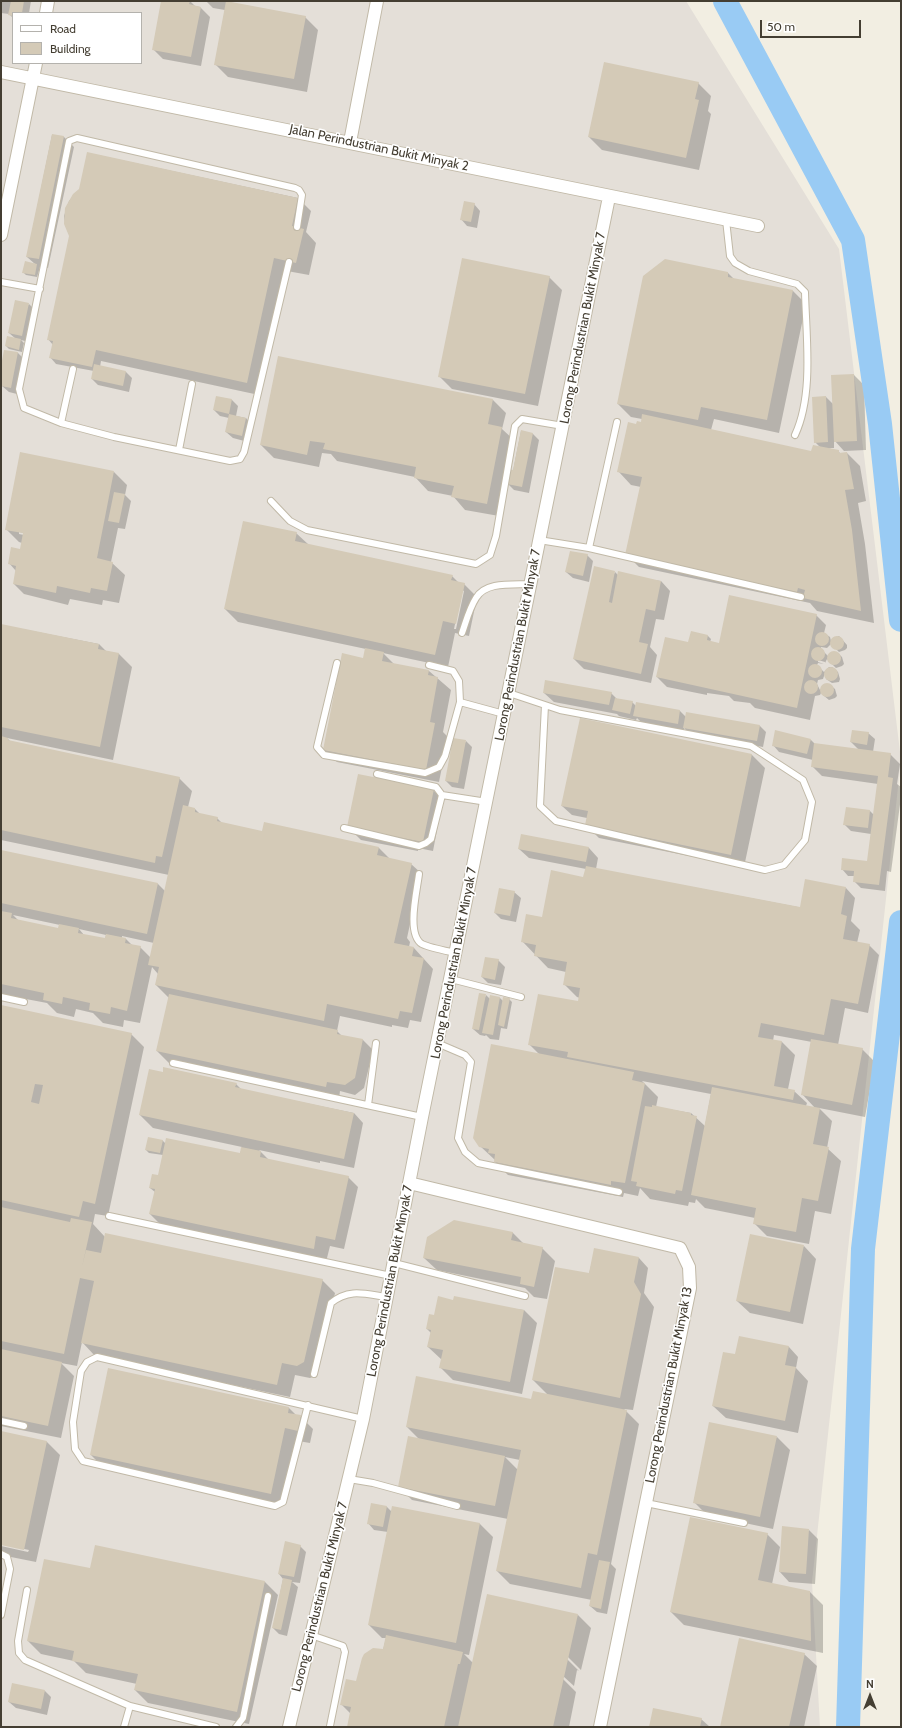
<!DOCTYPE html>
<html>
<head>
<meta charset="utf-8">
<style>
  body { margin:0 }
  #map { position:relative; width:902px; height:1728px; overflow:hidden; background:#f2eee2; font-family:Cabin,sans-serif }
  canvas { display:block }
  .frame { position:absolute; inset:0; border:2px solid #443e32; pointer-events:none }
  .legend { position:absolute; left:12px; top:12px; width:130px; height:52px; box-sizing:border-box; background:#fff; border:1px solid #b4b2ad; margin:0; padding:5px 7px; list-style:none; font-size:12px; color:#443e32 }
  .legend li { display:flex; align-items:center; gap:8px; height:20px }
  .legend b { width:20px; border:1px solid #b4b2ad }
  .north { position:absolute; left:850px; top:1676px; width:40px; height:40px; -webkit-text-stroke:3px #fff; paint-order:stroke; rotate:0deg; font-size:11px; font-weight:700; line-height:16px; text-align:center; color:#443e32 }
  .north::after { content:''; display:block; margin:auto; width:14px; height:18px; background:#443e32; clip-path:polygon(50% 0,100% 100%,50% 72%,0 100%) }
  .scale { position:absolute; left:760px; top:20px; width:101px; height:18px; box-sizing:border-box; border:2px solid #443e32; border-top:0; padding-left:5px; font-size:12px; line-height:14px; white-space:nowrap; color:#443e32; -webkit-text-stroke:3px #fff; paint-order:stroke }
</style>
</head>
<body>
<div id="map">
<canvas width="902" height="1728"></canvas>
<div class="frame"></div>
<ul class="legend">
<li><b style="height:5px;background:#fff"></b>Road</li>
<li><b style="height:11px;background:#d4cab7"></b>Building</li>
</ul>
<div class="north">N</div>
<div class="scale">50 m</div>
</div>
<script>
const c = document.querySelector('canvas').getContext('2d');
c.lineJoin = 'round';
function fill(path, color) {
  c.fillStyle = color;
  c.fill(path, 'evenodd');
}
function stroke(path, color, width, dash) {
  c.strokeStyle = color;
  c.lineWidth = width;
  c.lineCap = dash ? 'butt' : 'round';
  c.setLineDash(dash || []);
  c.stroke(path);
}
function write(font, color, halo, rows, align = 'center') {
  c.font = font + ' Cabin,sans-serif';
  c.lineWidth = 3;
  c.setLineDash([]);
  c.textBaseline = 'middle';
  c.strokeStyle = halo;
  c.fillStyle = color;
  for (const [text, x, y, turn = 0] of rows) {
    c.save();
    c.translate(x, y);
    c.rotate((+turn || 0) * Math.PI / 180);
    c.textAlign = isNaN(turn) ? turn : align;
    if (halo) c.strokeText(text, 0, 0);
    c.fillText(text, 0, 0);
    c.restore();
  }
}
fill(new Path2D(`
  M1,1H686L839,249L901,760L812,1582L820,1727H1ZM13,13H141V63H13Z`), '#e4dfd8');
fill(new Path2D(`
  M1,1H31L29,13H13V18L9,14L1,13Z
  M162,1H190L195,6L200,7L210,17L201,66L163,59L153,49Z
  M206,1H227V2L305,17L318,30L307,92L228,77L215,64L225,10L213,8Z
  M698,83L711,96L708,111L711,114L699,170L602,150L589,137Z
  M52,135L64,137L74,147L48,268L40,267L37,277L26,275L23,272L35,264L27,257Z
  M88,153L298,198L311,211L306,232L316,243L309,275L287,271L259,395L101,361L100,367L126,372L132,378L129,392L98,385L92,379L94,371L56,364L50,357L53,345L48,339L70,236L65,224L64,216L69,201L80,189Z
  M474,204L480,211L477,228L467,226L461,219Z
  M728,273L734,279L793,291L806,304L779,433L714,419L711,430L812,452L820,447L815,442L826,397L833,404L832,376L854,375L864,385L866,450L844,451L834,440V448H828L838,451L841,454L847,453L860,466L866,501L858,503L865,544L874,623L817,611L810,603L639,567L626,554L641,487L631,485L619,472L637,425L642,423V419L631,417L618,404Z
  M549,277L562,290L538,406L452,389L439,376Z
  M29,304L35,310L29,342L21,340L24,343L22,352L9,349L6,346L16,339L9,333Z
  M5,351L18,353L24,359L17,394L9,392L2,386L1,382V371Z
  M217,397L232,400L238,406L236,416L246,418L252,425L248,442L233,438L226,432L229,418L220,416L214,410Z
  M493,400L506,413L502,429L515,441L509,470L513,471L521,431L533,434L539,440L529,493L514,490L506,482L499,516L465,510L453,496L428,491L415,477L337,461L331,454L322,453L319,467L274,458L261,445Z
  M114,472L127,485L125,495L131,501L125,529L118,528L111,562L125,575L119,603L103,600L102,605L70,599L68,605L24,594L14,584L16,571L9,563L21,550L22,543L19,542L6,529ZM19,532L24,533V535L19,534Z
  M296,533L309,545L452,576L459,583L464,584L477,597L469,636L455,633L448,667L383,653L395,665L429,671L451,690L443,732L448,737L439,782L337,762L324,750L364,659L366,649L238,622L225,609ZM462,590L464,591L456,629H454Z
  M587,555L593,561L589,582L573,578L566,572Z
  M615,572L618,575L661,581L670,591L664,620L656,619L650,647L657,655L651,683L584,669L574,659Z
  M816,615L826,625L824,633L830,637L831,641L833,638L839,636L847,645V648L845,650L839,652L831,644L827,648L821,647V649L828,656L833,652L839,654L842,657L844,664L842,666L836,668L827,659L825,663V662L818,660V662L824,664L818,663L817,665L824,672L829,667H832L838,672L840,679L839,682L832,683L826,679L825,673L823,679L818,680L817,684L820,690L823,686L829,684L835,689L837,696L835,698L829,700L823,695L822,691L820,695L815,696L810,720L755,708L750,703L734,701L729,696L707,693V695L667,687L657,677L692,643V632L708,636L711,639L710,642L720,644Z
  M1,625L99,644L106,651L119,654L132,667L113,760L7,738L11,742L179,778L192,791L188,807L195,809L200,814L217,818L223,824L263,832L379,848L390,859L411,864L421,873L407,938L410,942L409,947L414,948L433,969L421,1022L410,1020L408,1028L392,1025V1027L340,1016L337,1031L342,1036L363,1040L373,1050L364,1088L355,1095L340,1091L339,1099L170,1064L157,1051L169,998L156,985L158,974L152,967L140,1023L124,1020L123,1027L103,1023L93,1013L76,1009L74,1017L57,1013L47,1003L10,996L9,1002L1,1000V851L158,884L165,891L169,875L1,840ZM13,915L60,925L59,930L19,921ZM79,929L106,935L105,939L84,935ZM122,936L154,943L151,958L140,947L132,945L126,939H122Z
  M544,693H611L617,699L632,702L636,706L680,711L686,717L760,726L766,732L763,747L690,734L684,728V730L641,722L637,718L636,720L619,716L617,714L554,702Z
  M581,719L752,755L765,768L744,867L599,838L586,825L587,818L572,815L562,806Z
  M868,733L875,739L873,752L890,754L900,764L897,784L901,787V797L891,872L887,871L885,891L861,888L854,881L855,876H848L842,869L870,862L871,834L851,831L844,824L870,811L874,815L878,784L822,776L812,766L813,760L779,752L773,745L811,740L815,744L859,750L851,742Z
  M466,741L472,747L464,789L452,787L446,781Z
  M433,790L443,799L433,851L418,848V851L361,840L348,827Z
  M522,835L589,848L598,858L596,869L803,908L846,888L855,898L851,921L860,930L857,943L869,945L879,955L868,1013L845,1008L838,1045L862,1049L875,1062L865,1117L819,1108L832,1121L827,1148L841,1161L831,1214L815,1211L809,1244L767,1236L754,1223L755,1218L705,1208L696,1199L695,1203L689,1202L688,1206L650,1199L640,1188L638,1196L624,1193L623,1197L508,1175L495,1162V1160L480,1146L539,1054L529,1044L579,1003L580,998L577,997L564,984L566,972L548,968L522,941L542,918L584,878L586,869L529,858L519,849ZM774,1035L812,1042L802,1094L815,1108L806,1106L807,1103L794,1091L788,1089L795,1055L782,1042L773,1041ZM642,1081L711,1094L705,1126L691,1113L656,1107L658,1097Z
  M514,892L521,898L516,922L501,919L495,913Z
  M498,960L505,967L501,985L488,983L482,977Z
  M486,995L490,999L500,998L504,1002L509,999L512,1002L507,1029L501,1028L499,1040L490,1039L486,1035L485,1036L480,1035L473,1029Z
  M1,1006L131,1034L144,1047L108,1216L95,1214L93,1224L105,1237L322,1280L335,1293L317,1375L310,1378L295,1375L290,1397L95,1356L82,1342L77,1366L61,1363L74,1376L61,1438L1,1426Z
  M236,1084L242,1090L354,1113L363,1123L354,1168L320,1161V1163L259,1150L269,1160L348,1177L358,1187L344,1249L330,1246L326,1262L163,1227L150,1214L155,1192L150,1188L159,1176L163,1155L149,1153L146,1150L162,1140L166,1144L240,1154L242,1147L153,1128L140,1115Z
  M512,1232L524,1244L542,1248L555,1261L547,1299L534,1297L525,1288L437,1270L424,1258Z
  M804,1246L816,1259L803,1324L750,1313L737,1301Z
  M595,1249L639,1258L648,1268L644,1293L654,1307L633,1410L624,1409L639,1424L611,1564L616,1569L607,1614L597,1612L590,1606L592,1600L510,1584L497,1571L508,1519L412,1500L399,1487L420,1440L407,1427L549,1396L533,1380L589,1274ZM505,1457L520,1460L518,1470Z
  M454,1301L524,1310L537,1323L522,1394L453,1380L440,1367L442,1360L428,1347L431,1333L427,1329L435,1316Z
  M789,1347L798,1357L796,1368L808,1381L798,1433L726,1418L713,1406L738,1356Z
  M109,1370L289,1408L297,1416H300L313,1429L310,1443L298,1441L283,1506L104,1468L91,1455Z
  M1,1432L47,1442L60,1455L36,1562L1,1555V1546L28,1552L29,1550L1,1544Z
  M777,1437L790,1450L773,1529L707,1515L694,1502Z
  M372,1504L387,1507L392,1512L393,1507L480,1524L493,1537L469,1655L464,1654L473,1663L578,1615L591,1628L581,1670L567,1656V1659L579,1671L577,1670L574,1686L563,1676V1679L576,1692L569,1727H348L351,1714L342,1705L383,1650L386,1638H382L369,1625L388,1532L374,1530L368,1523Z
  M809,1530L818,1539L815,1584L789,1582L780,1572Z
  M767,1534L780,1547L772,1584L810,1592L823,1605V1653L684,1625L671,1612Z
  M300,1546L306,1552L300,1583L292,1582L298,1587L287,1636L279,1634L273,1628L283,1579L279,1574Z
  M91,1570L265,1582L278,1595L249,1724L148,1703L135,1690L137,1684L86,1673L74,1661L41,1654L28,1641Z
  M804,1654L817,1666L804,1727H721Z
  M45,1691L51,1697L47,1715L16,1708L9,1702Z
  M701,1719L710,1727H650Z`), '#0003');
stroke(new Path2D(`
  M725,1L853,240L880,424L901,620
  M848,1727L863,1249L901,922`), '#99cbf4', 24);
fill(new Path2D(`
  M11,1H24L22,13H13V16L8,15Z
  M161,1H190L189,4L201,7L191,57L152,50Z
  M226,1L306,16L294,79L214,65Z
  M604,62L699,82L695,99L699,100L686,158L588,137Z
  M52,134L64,136L39,259L26,257Z
  M87,152L298,198L292,226L304,229L296,263L274,258L247,383L96,350L92,367L49,358L53,341L47,340L69,236L64,224L65,208L73,194L79,189Z
  M464,201L475,203L471,222L460,220Z
  M462,258L550,276L525,394L438,377Z
  M665,259L728,272V277L793,290L767,420L701,407L698,420L617,404L643,276Z
  M25,261L37,264L35,275L22,273Z
  M15,300L29,303L22,336L8,333Z
  M7,336L21,339L19,350L5,346Z
  M4,350L18,352L11,388L1,386V366Z
  M278,356L493,399L488,424L502,427L487,504L451,497L454,486L414,478L416,467L323,449L325,443L310,441L307,455L260,445Z
  M94,364L126,371L123,386L91,379Z
  M854,374L857,441L834,442L831,375Z
  M216,396L232,399L229,414L246,418L242,436L225,432L229,414L213,410Z
  M826,396L828,442L814,443L812,397Z
  M642,414L811,451L813,445L839,450V453L847,452L854,489L845,490L852,530L861,611L803,598L805,590L798,588L797,592L625,555L642,477L617,472L628,422L636,424L637,421L641,422Z
  M521,430L533,433L522,487L507,484L510,469L513,470Z
  M20,452L114,471L97,558L113,562L107,591L91,588L90,593L57,586L56,593L13,584L16,566L8,564L11,547L20,549L23,533L5,530Z
  M114,492L125,494L119,523L108,521Z
  M243,521L297,532L295,541L453,575L451,580L465,583L456,624L443,621L435,655L224,609Z
  M570,551L588,554L583,576L565,572Z
  M594,566L615,571L609,602L612,603L618,571L661,581L655,611L646,609L639,642L648,644L641,674L573,659Z
  M729,595L817,614L797,708L656,677L665,637L688,642L691,631L708,635L707,640L719,643Z
  M1,624L99,644L98,649L119,653L100,747L1,727Z
  M815 639a7 7 0 1 1 14 0a7 7 0 1 1-14 0Z
  M830 643a7 7 0 1 1 14 0a7 7 0 1 1-14 0Z
  M811 654a7 7 0 1 1 14 0a7 7 0 1 1-14 0Z
  M365,648L384,652L382,661L429,670L428,675L438,677L430,722L435,723L426,770L323,750L342,653L363,658Z
  M827 658a7 7 0 1 1 14 0a7 7 0 1 1-14 0Z
  M808 671a7 7 0 1 1 14 0a7 7 0 1 1-14 0Z
  M824 674a7 7 0 1 1 14 0a7 7 0 1 1-14 0Z
  M804 687a7 7 0 1 1 14 0a7 7 0 1 1-14 0Z
  M545,680L612,692L609,705L543,693Z
  M820 690a7 7 0 1 1 14 0a7 7 0 1 1-14 0Z
  M615,698L633,701L630,714L612,710Z
  M636,702L680,710L678,724L633,716Z
  M686,712L760,725L757,741L683,728Z
  M580,718L752,754L731,855L585,825L588,811L561,806Z
  M775,730L811,739L807,754L772,746Z
  M852,730L869,732L867,745L850,742Z
  M1,736L8,738V740L180,777L162,857L156,856L155,863L1,830Z
  M453,738L466,740L458,783L445,781Z
  M814,743L891,753L888,777L893,778L879,885L853,882L854,871L841,870L842,858L867,861L878,776L811,767Z
  M358,774L434,789L423,842L347,827Z
  M183,805L195,808V812L218,817L217,821L262,831L264,822L379,847L377,855L412,863L394,943L414,947L412,956L424,958L412,1013L400,1011L398,1019L327,1004L324,1021L155,985L159,967L148,965Z
  M846,807L870,810L868,828L843,825Z
  M521,834L589,847L586,862L518,849Z
  M1,850L158,883L147,934L1,903Z
  M586,866L800,907L805,879L846,887L841,914L847,916L843,939L870,944L858,1004L831,999L824,1035L761,1023L758,1037L782,1041L774,1086L795,1090L793,1100L567,1057L568,1052L528,1045L538,994L578,1001L580,988L563,985L567,962L534,956L536,945L521,942L526,914L542,917L551,870L583,877Z
  M499,888L515,891L510,916L494,913Z
  M1,911L12,913L11,918L58,928L59,924L79,928L78,933L105,938L106,934L126,938L125,943L141,946L127,1011L111,1007L110,1014L89,1010L90,1003L63,997L62,1004L43,1000L44,993L1,984Z
  M485,957L499,959L495,980L481,977Z
  M479,993L486,994L479,1030L472,1029Z
  M169,994L338,1030L337,1034L363,1039L355,1078L345,1085L327,1082L326,1087L156,1051Z
  M490,995L500,997L493,1035L482,1033Z
  M503,997L510,998L504,1027L498,1025Z
  M1,1005L132,1033L95,1204L83,1201L79,1217L1,1200ZM35,1084L43,1085L39,1104L31,1102Z
  M811,1039L863,1048L852,1105L801,1095Z
  M491,1044L634,1072L632,1080L645,1083L625,1183L611,1181V1185L494,1162L495,1154L488,1153L489,1149L479,1147L473,1138Z
  M163,1067L237,1083L235,1087L354,1113L344,1159L139,1115L149,1069L163,1072Z
  M712,1087L820,1108L813,1144L829,1147L818,1201L802,1198L796,1232L753,1224L756,1208L691,1195Z
  M652,1105L691,1113V1115L697,1116L682,1191L676,1190L675,1194L636,1186L637,1182L631,1181L645,1106L652,1107Z
  M148,1137L163,1140L160,1153L145,1150Z
  M166,1138L240,1153L241,1147L261,1151L260,1157L349,1176L335,1240L316,1236L314,1249L149,1214L155,1189L149,1188L152,1174L158,1175Z
  M1,1207L70,1222L71,1218L92,1222L82,1267L86,1250L101,1253L105,1233L323,1279L304,1362L297,1366L282,1363L277,1385L81,1343L94,1281L80,1278L64,1354L1,1341Z
  M454,1220L513,1232L511,1240L543,1247L534,1287L520,1284L521,1277L423,1258L427,1237Z
  M750,1234L804,1245L790,1312L736,1301Z
  M594,1248L639,1257L634,1282L641,1294L620,1398L532,1380L555,1267L589,1273Z
  M438,1296L453,1300L454,1296L524,1310L510,1382L439,1368L443,1350L427,1347L431,1330L426,1329L429,1314L434,1315Z
  M739,1336L789,1346L785,1365L796,1367L785,1421L712,1406L723,1352L735,1354Z
  M1,1349L62,1362L48,1426L1,1416Z
  M108,1368L289,1407L288,1413L301,1415L298,1431L285,1428L271,1494L90,1455Z
  M416,1376L531,1399L533,1391L627,1410L597,1555L588,1553L581,1588L496,1571L521,1450L406,1427Z
  M709,1422L777,1436L760,1517L693,1503Z
  M1,1431L47,1441L24,1550L1,1545Z
  M408,1436L505,1456L495,1506L398,1487Z
  M371,1503L387,1506L383,1527L367,1524Z
  M392,1506L480,1523L456,1643L368,1625Z
  M690,1517L768,1533L758,1580L810,1591L811,1641L670,1612Z
  M782,1526L809,1529L806,1574L779,1572Z
  M285,1541L301,1545L294,1577L278,1574Z
  M95,1545L265,1581L237,1712L134,1690L138,1674L72,1661L74,1651L27,1641L44,1559L90,1568Z
  M599,1560L610,1562L601,1609L589,1606Z
  M283,1578L292,1580L281,1630L272,1628Z
  M487,1594L578,1614L553,1727H458Z
  M386,1635L463,1652L460,1664H458L444,1727H347L351,1707L340,1705L346,1679L356,1681L362,1658L364,1654L373,1648L383,1649Z
  M739,1638L805,1653L789,1727H720Z
  M12,1683L45,1690L41,1709L8,1702Z
  M653,1708L702,1718L700,1727H649Z`), '#d4cab7');
const service = new Path2D(`
  M726,220L730,256L735,263L749,271L797,284L805,292C806,336 814,394 795,435
  M289,262L244,452L240,459L230,461L114,437L61,423L24,408L19,389L69,141L77,138L295,188L299,190L302,195L297,227
  M1,282L40,289
  M61,423L73,369
  M179,450L192,384
  M271,501L290,521L307,530L476,564L490,555L496,536L515,426L522,419L563,426
  M539,540L589,548L801,597
  M589,548L617,422
  M462,633C466,622 469,609 476,598C486,581 513,585 531,584
  M337,663L317,747L324,755L425,773L439,767L445,756L460,702
  M429,665L453,671L459,681L460,702L504,714
  M509,693L545,705
  M545,705L560,710L751,746L803,780L812,802L805,840L784,865L765,870L556,821L540,806Z
  M377,774L436,787L442,795
  M344,828L419,846L426,843L431,839L442,795L487,802
  M419,874C417,891 406,934 422,944C430,948 447,951 456,953
  M451,979L521,997
  M1,997L24,1002
  M437,1043L465,1055L471,1062L458,1138L465,1152L478,1163L619,1192
  M173,1063L422,1117
  M368,1105L376,1043
  M109,1216L391,1276
  M394,1263L525,1296
  M314,1374L331,1303C349,1288 365,1294 387,1297
  M308,1405L283,1502L275,1506L83,1461L75,1449L73,1422L81,1371L87,1362L97,1357L363,1419
  M1,1421L24,1426
  M349,1479L373,1483L457,1506
  M646,1503L744,1523
  M1,1554L7,1557L10,1569L1,1615
  M27,1590L18,1641L19,1653L25,1660L130,1706L124,1727
  M311,1635L343,1646L345,1652L330,1726
  M130,1706L216,1727
  M236,1727L243,1718L268,1596`);
const minor = new Path2D(`
  M46,13L48,1
  M1,72L758,226
  M350,142L377,1
  M1,235L36,63
  M409,1183L680,1248L689,1267L690,1288L600,1727
  M289,1727L363,1419L422,1117L609,197`);
stroke(service, '#c1b9a7', 8);
stroke(minor, '#c1b9a7', 14);
stroke(service, '#fff', 6);
stroke(minor, '#fff', 12);
write('13px', '#443e32', '#fff', [
  ["Jalan Perindustrian Bukit Minyak 2",379,148,12],
  ["Lorong Perindustrian Bukit Minyak 7",583,328,-79],
  ["Lorong Perindustrian Bukit Minyak 7",518,645,-79],
  ["Lorong Perindustrian Bukit Minyak 7",454,963,-79],
  ["Lorong Perindustrian Bukit Minyak 7",390,1281,-79],
  ["Lorong Perindustrian Bukit Minyak 13",669,1385,-79],
  ["Lorong Perindustrian Bukit Minyak 7",320,1597,-76]
]);
</script>
</body>
</html>
